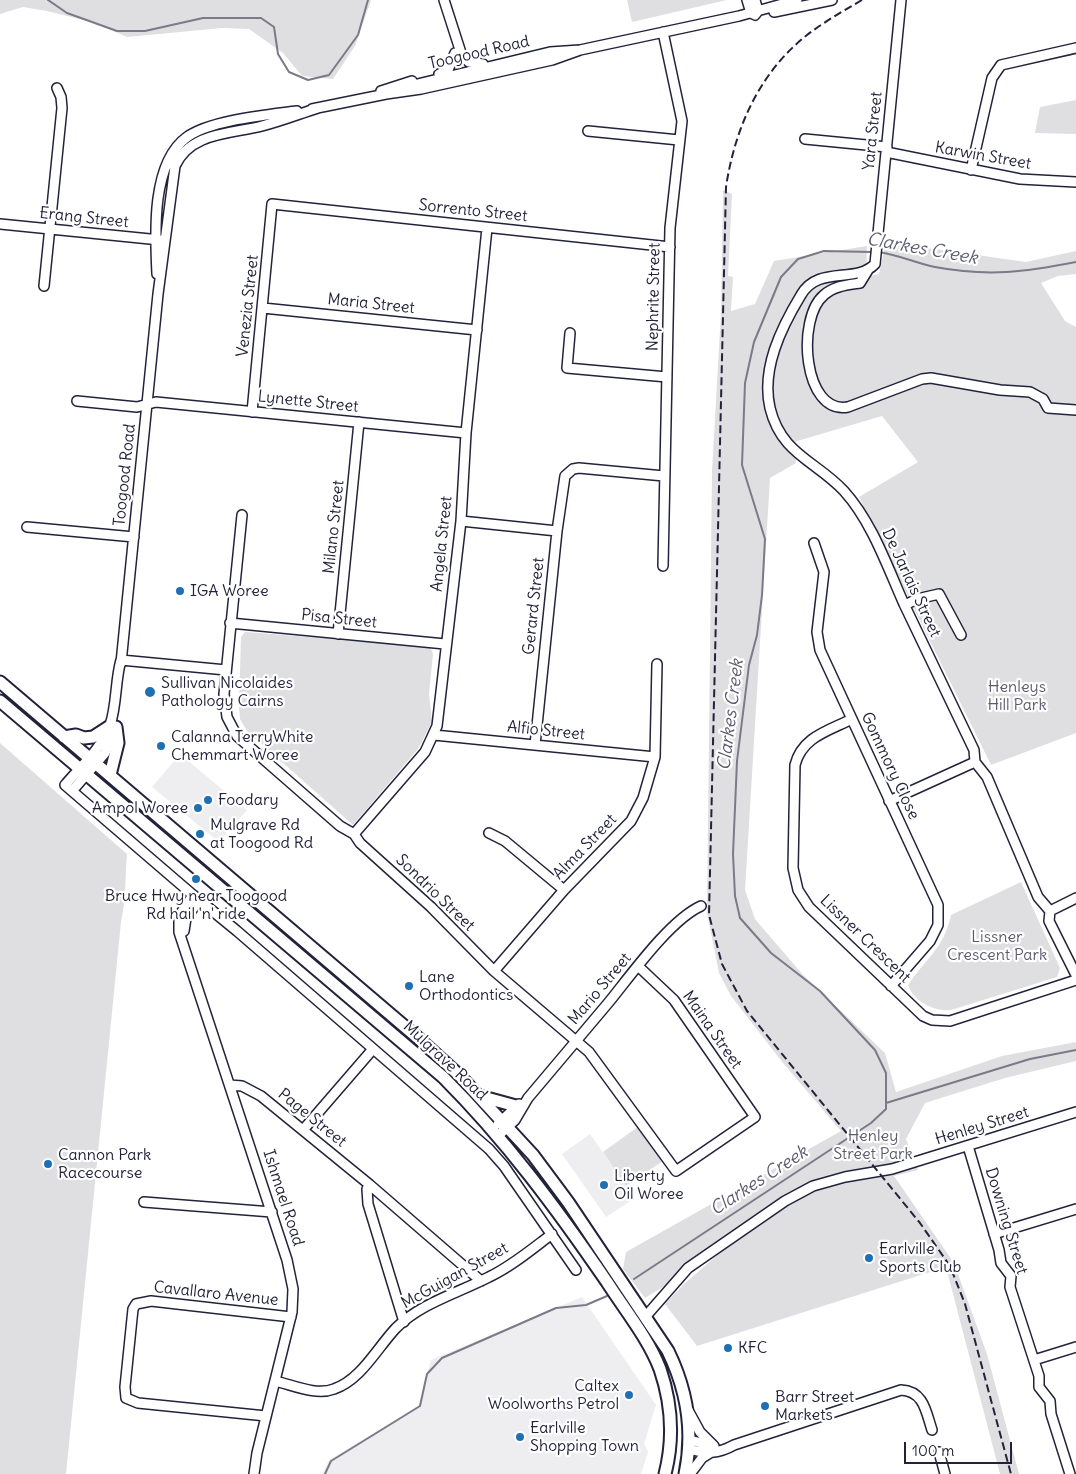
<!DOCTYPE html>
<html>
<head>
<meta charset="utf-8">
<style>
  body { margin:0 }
  #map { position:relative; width:1076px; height:1474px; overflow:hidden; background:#fff; font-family:Delius,sans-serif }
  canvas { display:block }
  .scale { position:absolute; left:904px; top:1442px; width:108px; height:22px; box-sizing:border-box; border:2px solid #22223b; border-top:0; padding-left:6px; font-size:15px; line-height:18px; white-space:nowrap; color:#22223b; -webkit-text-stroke:4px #fff; paint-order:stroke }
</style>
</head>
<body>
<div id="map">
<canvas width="1076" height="1474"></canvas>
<div class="scale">100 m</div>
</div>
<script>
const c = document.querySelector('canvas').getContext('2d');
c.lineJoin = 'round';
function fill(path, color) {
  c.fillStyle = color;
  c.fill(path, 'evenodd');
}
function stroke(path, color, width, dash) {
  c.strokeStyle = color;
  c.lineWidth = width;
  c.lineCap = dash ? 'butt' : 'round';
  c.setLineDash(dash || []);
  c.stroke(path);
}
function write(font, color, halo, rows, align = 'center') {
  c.font = font + ' Delius,sans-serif';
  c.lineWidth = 4.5;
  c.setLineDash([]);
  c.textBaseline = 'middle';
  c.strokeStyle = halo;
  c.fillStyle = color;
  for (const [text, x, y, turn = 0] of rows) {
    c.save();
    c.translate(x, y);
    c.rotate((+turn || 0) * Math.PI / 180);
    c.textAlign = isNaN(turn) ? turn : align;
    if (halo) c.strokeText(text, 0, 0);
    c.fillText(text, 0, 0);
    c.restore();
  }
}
fill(new Path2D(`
  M180,754L247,810L219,842L152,787Z
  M590,1134L635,1198L606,1217L562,1154Z
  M582,1297L656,1405L644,1444L648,1452L641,1474H322L329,1460L418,1407L431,1360Z`), '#eeeef1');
fill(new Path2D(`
  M0,0H371L355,46L333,79L302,76L283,53L249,29L222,28L127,37L92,22L47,11L23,7L0,14Z
  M627,0H727L632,22Z
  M1076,100V134L1035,133L1040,107Z
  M723,190L732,194L728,276L733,277L731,311L755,304L774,261L867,246L866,277L879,274L886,242L1026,262L1076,251V274L1058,276L1041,283L1065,321L1076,327V733L991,765L859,497L918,462L882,416L794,442L796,463L770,478L745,890L755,919L803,975L885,1053L896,1092L1002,1056L1076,1042V1061L1005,1078L925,1103L906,1139L918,1170L894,1176L954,1263L987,1354L1019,1474H1000L946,1267L697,1346L665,1304L684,1284L721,1252L645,1298L623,1269L626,1252L841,1131L783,1063L731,996L719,973L707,913L712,471L721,313Z
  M245,632L430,646L433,654L429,694L432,722L418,749L353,825L247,731L240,719L239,707L241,637Z
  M0,743L127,854C125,877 126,900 121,922L66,1474H0Z
  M1021,882L1060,968L1057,977L951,1010C935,1012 914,1002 908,985C926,958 943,950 951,915Z
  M639,1126L663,1161L626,1186L603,1152Z`), '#dfdfe2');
stroke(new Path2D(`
  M48,0L67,13L117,31H145L203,18H261L274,27L278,54L289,72L308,80L329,75L358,35L368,0
  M879,252C899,255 916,263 935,267C988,277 1025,272 1076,262
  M886,1103L1030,1059L1076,1050
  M634,1279L871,1123L886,1109V1073L875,1050L820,991L771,953L740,918L735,896L733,854L737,761L749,665L757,635L762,595L765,539L742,465L745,383L754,342L781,277L798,259L824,251L872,252
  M325,1474L331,1461L420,1406L427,1374L442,1358L556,1308L586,1305L607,1296`), '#7a7a88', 2);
const minor = new Path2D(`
  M444,0L462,56L469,62L483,64
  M747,0L751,13L755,15L758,11L755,0
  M901,0L875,264C856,284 818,265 801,295C781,328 761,369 770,408C781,454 816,461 844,491C872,522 887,566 904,604C927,653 951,701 974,750L975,762L987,777L1038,897L1050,911L1049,921L1076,975
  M774,12L832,0
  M439,74L448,70L455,53
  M405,87L550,52L580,50L739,16L797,0
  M381,91L412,81
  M312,109L386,94L421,89L552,60L580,50
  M588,131L679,140
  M805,139L887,147
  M886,152L1020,179L1076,182
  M971,170L992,78L1001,65L1076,48
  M0,224L160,240
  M868,270L860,283C847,285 834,286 824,295C796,318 803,415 848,407L922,379L931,378L1000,390L1030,392L1043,399L1048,408L1076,410
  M157,274C155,234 151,163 187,137C211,120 267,115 297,111
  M44,286L62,108L61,97L57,88
  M263,308L477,330
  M570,333L567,368L667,377
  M77,401L137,407L156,402L466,433
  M252,412L272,204L670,247
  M242,515L224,694L227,717L237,736L340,826L354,834L360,843L431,907L494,971L589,1052L676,1171L755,1117L674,1000L638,966
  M461,521L557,531
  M27,527L134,537
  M814,543L824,572L817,632L820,650L938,905V925L930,941L891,986
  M663,566L670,228L682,121L663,32
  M905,605L917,599L939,594L961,635
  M230,623L445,644
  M338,634L359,422
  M121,660C115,681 117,705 110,725C102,748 80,767 65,785L193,895L237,931L489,1149L504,1166L576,1270
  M121,660L226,670
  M121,663L158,294L175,166C190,132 231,134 262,126C281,121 299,114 318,108
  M852,719C828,731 802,737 795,765L793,868L798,890L809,907L923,1016L932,1020L950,1021L1076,980
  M434,735L655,757
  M535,745L557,531L565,476L573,469L579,468L664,476
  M72,791L105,753L115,731
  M889,801L975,762
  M489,833L505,841L564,890
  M354,834L425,752L437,726L461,521L466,433L487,228
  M193,895L179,916V932L287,1260L293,1289L292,1312L257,1453L254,1474
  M1050,911L1076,898
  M184,931L186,918L199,900
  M494,971L564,890L631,821L643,798L655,757L657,664
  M230,1085L242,1086L261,1096L370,1185L481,1281
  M498,1124L519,1104
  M303,1130L373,1049
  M499,1135L515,1120L528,1098C555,1066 582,1034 609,1002C631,975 670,920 701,906
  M968,1146L999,1250L1001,1263L1011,1276L1010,1287L1039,1376V1387L1050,1401L1051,1414L1070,1474
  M370,1185L367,1189L368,1204L404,1322
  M144,1202L272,1212
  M994,1234L1076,1209
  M646,1316L688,1268L785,1201L813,1186L845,1177L892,1169L1076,1112
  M1034,1360L1076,1347
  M275,1381C293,1385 316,1396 334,1389C361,1380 377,1348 396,1328C421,1303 458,1293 489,1277C512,1266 532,1249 552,1234
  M688,1410L700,1432L714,1446
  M266,1416L138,1403L126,1398L125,1387L133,1309L136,1304L151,1301L291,1317
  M690,1440L713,1446
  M689,1449C706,1454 718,1454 734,1445L901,1390C924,1391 926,1412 932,1430
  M939,1452L945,1474
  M690,1474L702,1458L710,1453`);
const major = new Path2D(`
  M0,682L417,1037L460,1076L533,1155L568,1202L668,1351C687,1390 694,1431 685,1474
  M0,701L443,1077C506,1140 557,1209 607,1282C625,1310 648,1338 660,1369C672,1404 674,1439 665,1474
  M64,737L76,735L84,738L93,737L110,726
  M110,775L118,743L116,727
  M483,1097L516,1106`);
stroke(minor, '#22223b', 12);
stroke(major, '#22223b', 15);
stroke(minor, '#fff', 9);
stroke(major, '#fff', 11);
stroke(new Path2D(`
  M862,0C843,11 824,22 807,35C759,73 735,128 726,187L709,915L722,964L747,1011L920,1223L950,1266L965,1304L1011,1474`), '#22223b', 2, [8, 4]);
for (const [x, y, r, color] of [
  [180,591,5,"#1f6fb2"],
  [150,692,6,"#1f6fb2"],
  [161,746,5,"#1f6fb2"],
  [208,800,5,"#1f6fb2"],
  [198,808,5,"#1f6fb2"],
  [200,834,5,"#1f6fb2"],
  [196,879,5,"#1f6fb2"],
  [409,986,5,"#1f6fb2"],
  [48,1164,5,"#1f6fb2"],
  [604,1185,5,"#1f6fb2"],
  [869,1258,5,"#1f6fb2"],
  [728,1348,5,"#1f6fb2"],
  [629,1395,5,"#1f6fb2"],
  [765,1406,5,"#1f6fb2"],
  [520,1437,5,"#1f6fb2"]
]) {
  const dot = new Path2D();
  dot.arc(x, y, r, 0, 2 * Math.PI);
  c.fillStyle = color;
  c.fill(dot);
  stroke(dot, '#fff', 2);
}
write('16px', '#22223b', '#fff', [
  ["Toogood Road",479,53,-13],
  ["Yara Street",873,131,-84],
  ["Karwin Street",983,156,10],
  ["Sorrento Street",473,211,6],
  ["Erang Street",84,218,6],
  ["Nephrite Street",654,297,-89],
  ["Maria Street",371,304,6],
  ["Venezia Street",248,306,-84],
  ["Lynette Street",308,402,6],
  ["Toogood Road",125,475,-84],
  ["Milano Street",334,527,-84],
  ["Angela Street",442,544,-84],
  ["De Jarlais Street",911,583,65],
  ["Gerard Street",534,606,-84],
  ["Pisa Street",339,619,6],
  ["Alfio Street",546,731,6],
  ["Gommory Close",890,766,65],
  ["Alma Street",585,847,-46],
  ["Sondrio Street",435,893,44],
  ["Lissner Crescent",865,939,44],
  ["Mario Street",600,989,-50],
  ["Maina Street",712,1030,55],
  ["Mulgrave Road",445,1061,43],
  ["Page Street",312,1118,39],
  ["Henley Street",982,1126,-17],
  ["Ishmael Road",283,1198,72],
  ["Downing Street",1006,1221,73],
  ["McGuigan Street",455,1276,-29],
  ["Cavallaro Avenue",216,1294,6]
]);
write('16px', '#22223b', '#fff', [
  ["IGA Woree",190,591],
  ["Sullivan Nicolaides",161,683],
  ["Pathology Cairns",161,701],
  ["Calanna TerryWhite",171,737],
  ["Chemmart Woree",171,755],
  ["Foodary",218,800],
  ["Ampol Woree",188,808,"right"],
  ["Mulgrave Rd",210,825],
  ["at Toogood Rd",210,843],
  ["Bruce Hwy near Toogood",196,896,"center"],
  ["Rd hail 'n' ride",196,914,"center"],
  ["Lane",419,977],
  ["Orthodontics",419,995],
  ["Cannon Park",58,1155],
  ["Racecourse",58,1173],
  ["Liberty",614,1176],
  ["Oil Woree",614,1194],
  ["Earlville",879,1249],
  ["Sports Club",879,1267],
  ["KFC",738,1348],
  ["Caltex",619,1386,"right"],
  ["Woolworths Petrol",619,1404,"right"],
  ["Barr Street",775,1397],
  ["Markets",775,1415],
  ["Earlville",530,1428],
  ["Shopping Town",530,1446]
], 'left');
write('16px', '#5b5b6d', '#fff', [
  ["Henleys",1017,687],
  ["Hill Park",1017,705],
  ["Lissner",997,937],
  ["Crescent Park",997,955],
  ["Henley",873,1136],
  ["Street Park",873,1154]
]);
write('italic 18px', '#5c5c6f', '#fff', [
  ["Clarkes Creek",922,249,10],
  ["Clarkes Creek",731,715,-83],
  ["Clarkes Creek",759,1181,-33]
]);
</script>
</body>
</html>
